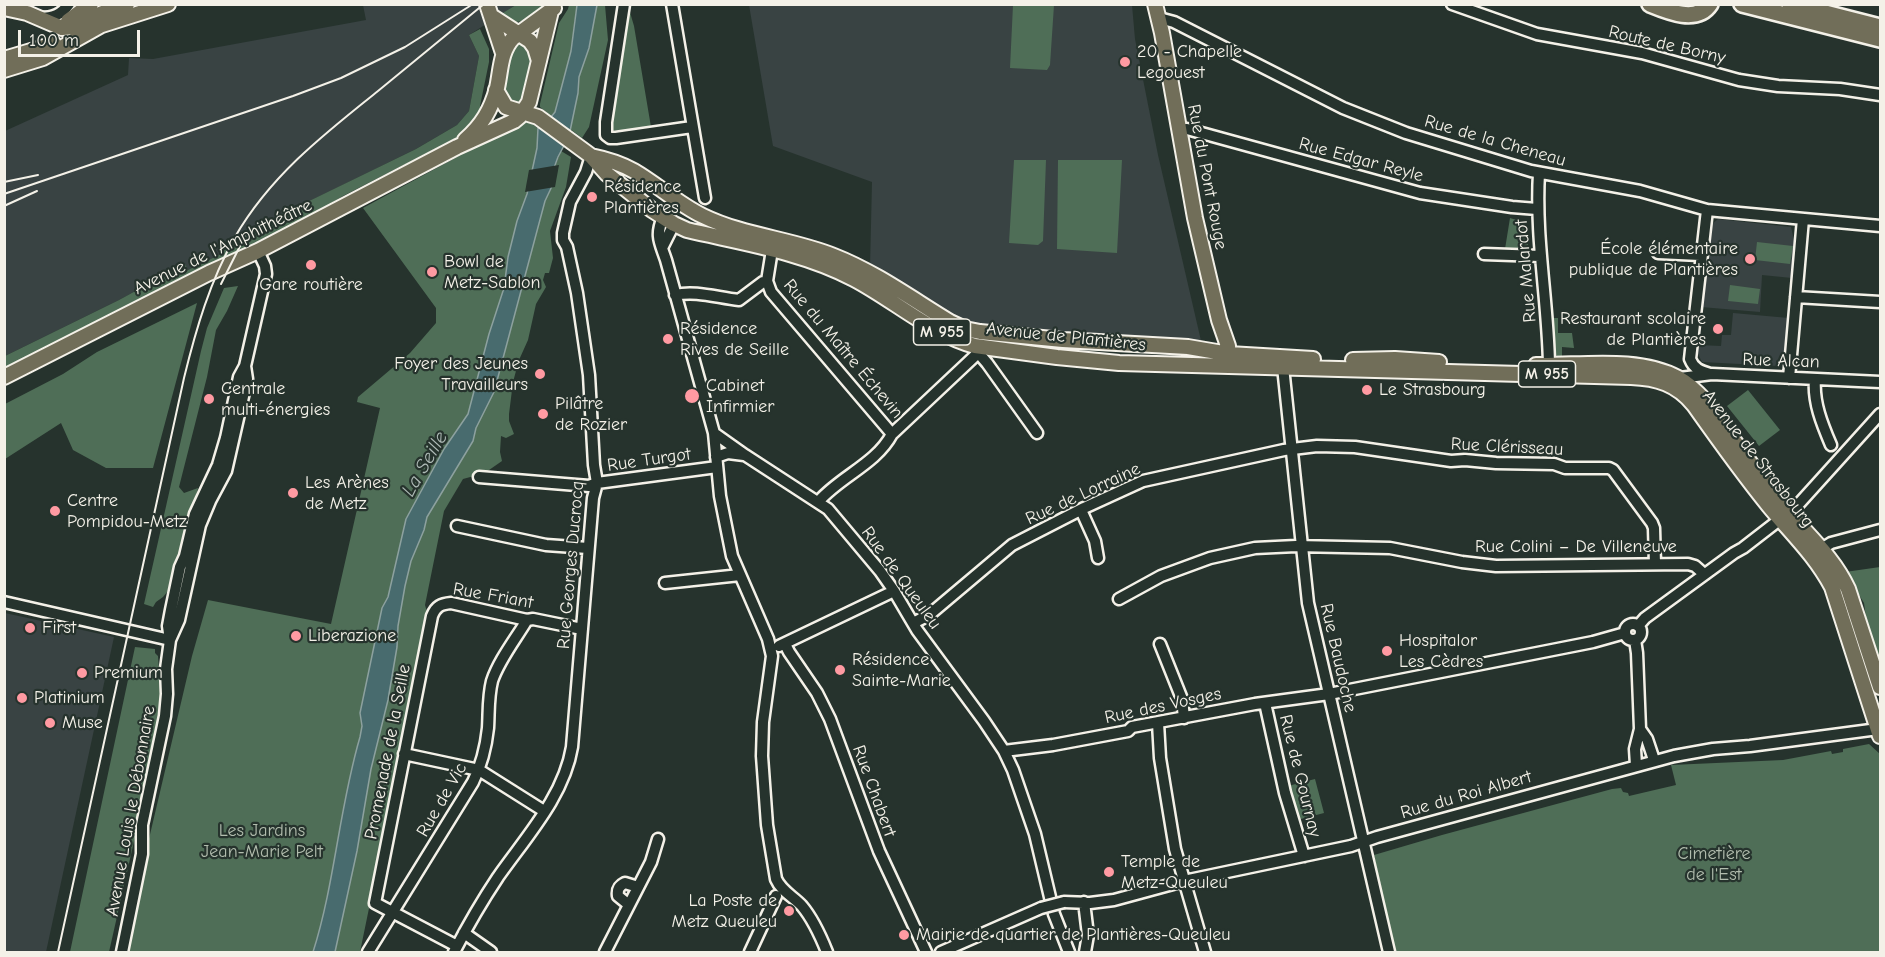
<!DOCTYPE html>
<html>
<head>
<meta charset="utf-8">
<style>
  body { margin:0 }
  #map { position:relative; width:1885px; height:957px; overflow:hidden; background:#26332d; font-family:"Comic Neue",sans-serif }
  canvas { display:block }
  .frame { position:absolute; inset:0; border:6px solid #f4f1e8; pointer-events:none }
  .scale { position:absolute; left:18px; top:30px; width:122px; height:27px; box-sizing:border-box; border:3px solid #f4f1e8; border-top:0; padding-left:8px; font-size:18px; line-height:21px; white-space:nowrap; color:#f4f1e8; -webkit-text-stroke:4px #26332d; paint-order:stroke }
</style>
</head>
<body>
<div id="map">
<canvas width="1885" height="957"></canvas>
<div class="frame"></div>
<div class="scale">100 m</div>
</div>
<script>
const c = document.querySelector('canvas').getContext('2d');
c.lineJoin = 'round';
function fill(path, color) {
  c.fillStyle = color;
  c.fill(path, 'evenodd');
}
function stroke(path, color, width, dash) {
  c.strokeStyle = color;
  c.lineWidth = width;
  c.lineCap = dash ? 'butt' : 'round';
  c.setLineDash(dash || []);
  c.stroke(path);
}
function write(font, color, halo, rows, align = 'center') {
  c.font = font + ' "Comic Neue",sans-serif';
  c.lineWidth = 4.5;
  c.setLineDash([]);
  c.textBaseline = 'middle';
  c.strokeStyle = halo;
  c.fillStyle = color;
  for (const [text, x, y, turn = 0] of rows) {
    c.save();
    c.translate(x, y);
    c.rotate((+turn || 0) * Math.PI / 180);
    c.textAlign = isNaN(turn) ? turn : align;
    if (halo) c.strokeText(text, 0, 0);
    c.fillText(text, 0, 0);
    c.restore();
  }
}
fill(new Path2D(`
  M363,5H516L469,35L479,56L469,111L457,125L416,149L230,240L223,253L188,270L184,265L119,300L5,356V131L128,75L129,58L153,59L366,20Z
  M749,5H1132L1135,39L1158,155L1202,345L973,327L951,318L870,268L872,182L773,146Z
  M1718,219L1791,227L1795,244L1792,278L1762,275L1760,312L1701,307L1711,225Z
  M1733,313L1789,318L1784,363L1778,366L1702,362L1698,354L1699,345L1721,346L1722,335H1731Z
  M5,613L114,637L46,952H5Z`), '#394343');
fill(new Path2D(`
  M516,5H546C533,17 515,31 501,14Z
  M569,5H577L571,51L555,112L551,116L540,107V104L559,23L568,9Z
  M597,5H605L608,40L589,127L582,138L570,129L578,93L579,77L589,48Z
  M1013,5H1054L1050,65L1047,70L1010,68Z
  M629,9L634,26L651,127L617,131L613,130L611,127Z
  M480,29L489,49V62L480,106L485,111L472,130L343,196L266,243L170,285L113,316L5,370V356L119,300L185,264L188,270L223,253L229,240L416,149L457,125L469,111L479,56L469,35Z
  M518,42H523C526,46 530,51 531,55C532,65 524,99 518,105L512,104L505,95L504,90L512,50Z
  M527,119L550,139L482,401C460,422 462,421 466,451L473,441L476,428L494,392L545,201L553,184L554,169L561,151L571,157L566,187L550,231L553,258L549,273H545L543,280L546,287L536,304L528,340L519,360L513,382L509,414V421L514,434L506,438L501,436L500,452L502,461L479,477L474,476L463,479L444,511L425,605L427,612L431,607L360,952H126L148,843L192,656L208,600L331,624L380,408L357,402L358,397L410,353L436,323V308L363,208Z
  M1014,160H1046L1043,241L1038,245L1009,243Z
  M1058,160H1122L1117,253L1057,249Z
  M1510,218L1523,222L1526,228L1528,237V250L1505,249Z
  M1757,242L1793,246L1790,264L1755,260Z
  M1730,285L1760,289L1758,304L1728,301Z
  M238,286L227,311L216,330L207,377L179,487L184,493L198,488L181,553L174,564L168,591L163,597L156,602L153,607L144,604L201,351L207,328L224,288Z
  M197,303L153,468H106L73,450L61,423L5,459V404L63,374L97,352Z
  M1552,318H1558V333H1572L1574,348L1562,347V356L1565,357V359H1560L1556,355Z
  M1748,390L1780,430L1759,446L1727,406Z
  M1880,567V664L1868,632L1864,603L1845,572Z
  M135,647L155,649V653L158,656L161,702L137,828L109,952H70Z
  M1869,744L1880,754V952H1395L1374,855L1442,835L1612,789L1621,788L1623,792L1628,793L1629,796L1676,785L1671,765L1783,760L1831,751L1832,754L1843,752V749Z
  M1315,779L1324,813L1297,820L1288,786Z`), '#4f6e57');
const water = new Path2D(`
  M577,5H597L589,48L579,77L578,93L569,136L558,157L554,168L553,184L545,201L494,392L476,428L473,441L427,517L424,530L411,561L405,586L398,626L397,647L388,700L371,769L357,851L335,952H313C335,883 339,808 360,737L362,726L360,713L382,608L388,597L406,519L444,449L468,414L489,334L504,288L508,257L517,221L527,194L537,148L538,128L547,122L555,112L571,51Z`);
fill(water, '#486b6e');
stroke(water, '#8da19f', 1.5);
fill(new Path2D(`
  M559,165L555,187L525,192L529,170Z`), '#26332d');
const minor = new Path2D(`
  M624,4L606,122V135L610,138H616L692,127
  M672,4L705,198
  M1452,4L1537,34L1642,53L1739,80L1778,86L1840,89L1880,95
  M40,18C53,18 61,15 69,4
  M1159,18L1174,22L1343,108L1406,133L1531,171L1640,191L1707,210L1880,226
  M1179,130L1187,129L1420,193L1512,207L1537,209
  M1539,173C1535,238 1548,301 1549,365
  M1707,210L1690,359C1694,369 1700,371 1710,374
  M663,217C655,236 660,242 666,260L714,433L720,496L732,556L768,639L772,656L763,722L762,756L767,825L776,879C781,891 794,897 802,906C813,919 821,937 827,952
  M662,248L674,224
  M772,250L767,281L771,292L892,434
  M1658,253L1700,255
  M1484,254L1540,256
  M675,295C696,290 718,298 739,300L763,282L767,281
  M1796,297L1880,302
  M975,349L987,363L1037,433
  M1283,367L1308,603L1389,952
  M1680,378L1712,374L1880,382
  M1789,378L1803,219
  M1815,379C1813,402 1822,424 1831,445
  M714,433L745,455L828,509L880,571L894,591L917,630L984,721L1004,751L1013,770L1035,834L1054,914L1069,952
  M716,457L728,453L744,455
  M479,477L589,486L597,483L717,467
  M819,501C841,476 876,464 892,434L977,354
  M1081,510L1095,541L1098,558
  M457,526L546,545L588,548
  M1815,553L1831,543L1880,530
  M665,583L740,575
  M1119,599L1161,576L1210,558L1255,548L1296,546L1390,548L1462,562L1496,566L1688,564L1695,566L1704,574
  M4,602L170,640
  M913,623L929,615L1012,545L1084,508L1143,481L1284,450L1317,446L1355,447L1451,461L1465,460L1496,463L1554,464L1565,468H1609L1613,470L1652,523L1654,528L1655,564
  M1625 632a8 8 0 1 1 16 0a8 8 0 1 1-16 0Z
  M1638,626L1645,618L1734,553L1743,548L1796,507L1880,414
  M170,640L179,620L200,525L210,501L226,471L247,379L245,366
  M1635,640L1637,653L1640,729L1635,749L1636,765
  M785,644L789,652L817,693L830,719L879,851L926,952
  M1160,644L1182,699L1184,718
  M779,646L894,591
  M1265,703L1285,793L1304,856
  M1158,723L1160,758L1175,849L1205,952
  M1640,729L1647,739L1654,760
  M1004,751L1053,745L1128,731L1132,727L1255,704L1329,694L1593,642L1625,633
  M404,754L479,770L544,811
  M1064,902L1090,903L1114,900L1184,881L1351,846L1377,837L1674,756L1713,749L1750,746L1878,729
  M1084,902L1088,935L1085,952
  M629,905L618,896C617,889 619,886 625,883L638,887
  M464,933L491,952
  M457,946L375,903L432,616C436,606 441,604 451,603L527,620L533,619L582,629
  M122,952L142,854V825L165,716L167,694L166,669L170,640L168,626L171,610L180,567L185,556L195,514L218,465L226,438L239,377L245,366L266,274L265,266L258,251
  M368,952L473,782C482,764 486,747 488,728C489,712 488,697 492,681C499,660 515,640 527,620
  M454,952C467,927 482,901 498,877C526,837 564,796 572,747L593,498L597,483L594,465L589,375L577,293L567,247L563,240V233L570,202L586,172L591,156
  M605,952L651,862L658,839
  M750,952L776,896
  M941,952L1041,908`);
const major = new Path2D(`
  M487,4L503,53
  M1155,4L1162,33L1195,218L1219,320L1228,346L1229,361
  M4,8L27,13L62,28L102,25L168,4
  M493,17L530,41L535,48L539,61
  M68,21L91,4
  M78,22L127,4
  M4,59L54,44
  M4,70L43,58L100,26
  M496,90L506,107L538,117L591,156L607,174L652,210L674,224L687,230C743,243 803,252 854,279C894,300 931,334 975,346L1057,357L1119,363L1631,377C1657,378 1677,384 1694,405C1718,439 1743,474 1769,506C1792,534 1815,555 1832,587L1880,736
  M465,140C482,125 491,110 497,88C501,70 500,52 513,38L554,8
  M591,156C606,159 620,163 634,171C658,185 678,204 703,216C744,236 792,239 834,256C875,272 912,299 950,322L965,329L980,332L1063,340L1188,347L1229,354L1313,359
  M1353,360L1395,359L1439,362
  M1536,365C1580,366 1638,356 1678,378C1689,384 1698,393 1706,402C1731,437 1756,472 1783,506C1806,534 1833,556 1848,589L1880,687
  M4,377L209,273L258,251L457,147L514,121L520,116L529,102L551,11`);
const highway = new Path2D(`
  M1650,4C1667,11 1697,24 1710,4
  M1742,4L1880,39
  M1790,4L1880,27`);
stroke(minor, '#f4f1e8', 15);
stroke(major, '#f4f1e8', 18);
stroke(highway, '#f4f1e8', 20);
stroke(minor, '#26332d', 10);
stroke(major, '#716e59', 14);
stroke(highway, '#716e59', 15);
stroke(new Path2D(`
  M4,182L38,175
  M4,194L293,96L341,78L405,47L473,4
  M4,206L37,191
  M221,284L245,236
  M58,952L184,378C196,329 210,281 235,237C270,176 324,134 378,91C413,62 449,33 484,4`), '#f4f1e8', 2);
const minorBridge = new Path2D(`
  M1041,908L1064,902`);
stroke(minorBridge, '#f4f1e8', 15, []);
stroke(minorBridge, '#26332d', 10);
for (const [x, y, r, color] of [
  [1125,62,6,"#ff9aa2"],
  [592,197,6,"#ff9aa2"],
  [1750,259,6,"#ff9aa2"],
  [311,265,6,"#ff9aa2"],
  [432,272,6,"#ff9aa2"],
  [1718,329,6,"#ff9aa2"],
  [668,339,6,"#ff9aa2"],
  [540,374,6,"#ff9aa2"],
  [1367,390,6,"#ff9aa2"],
  [692,396,8,"#ff9aa2"],
  [209,399,6,"#ff9aa2"],
  [543,414,6,"#ff9aa2"],
  [293,493,6,"#ff9aa2"],
  [55,511,6,"#ff9aa2"],
  [30,628,6,"#ff9aa2"],
  [296,636,6,"#ff9aa2"],
  [1387,651,6,"#ff9aa2"],
  [840,670,6,"#ff9aa2"],
  [82,673,6,"#ff9aa2"],
  [22,698,6,"#ff9aa2"],
  [50,723,6,"#ff9aa2"],
  [1109,872,6,"#ff9aa2"],
  [789,911,6,"#ff9aa2"],
  [904,935,6,"#ff9aa2"]
]) {
  const dot = new Path2D();
  dot.arc(x, y, r, 0, 2 * Math.PI);
  c.fillStyle = color;
  c.fill(dot);
  stroke(dot, '#26332d', 2);
}
for (const [x, y, w] of [
  [942,332,57],
  [1547,374,57]
]) {
  const box = new Path2D();
  box.roundRect(x - w / 2, y - 13, w, 26, 4.5);
  c.fillStyle = '#26332d';
  c.fill(box);
  stroke(box, '#f4f1e8', 1.5);
}
write('bold 16px', '#f4f1e8', null, [
  ["M 955",942,332],
  ["M 955",1547,374]
]);
write('18px', '#f4f1e8', '#26332d', [
  ["Route de Borny",1667,45,13],
  ["Rue de la Cheneau",1495,141,16],
  ["Rue Edgar Reyle",1361,160,15],
  ["Rue du Pont Rouge",1207,177,79],
  ["Avenue de l'Amphithéâtre",223,247,-26],
  ["Rue Malardot",1526,271,-95],
  ["Avenue de Plantières",1066,337,6],
  ["Rue du Maître Échevin",843,349,50],
  ["Rue Alcan",1781,361,2],
  ["Rue Clérisseau",1507,447,3],
  ["Avenue de Strasbourg",1758,459,52],
  ["Rue Turgot",649,460,-8],
  ["Rue de Lorraine",1083,494,-25],
  ["Rue Colini – De Villeneuve",1576,547],
  ["Rue Georges Ducrocq",571,565,-85],
  ["Rue de Queuleu",901,578,54],
  ["Rue Friant",493,596,10],
  ["Rue Baudoche",1338,658,77],
  ["Rue des Vosges",1163,706,-12],
  ["Promenade de la Seille",388,752,-79],
  ["Rue de Gournay",1300,776,76],
  ["Rue Chabert",874,791,70],
  ["Rue du Roi Albert",1466,795,-16],
  ["Rue de Vic",442,800,-60],
  ["Avenue Louis le Débonnaire",131,811,-80]
]);
write('18px', '#f4f1e8', '#26332d', [
  ["20 - Chapelle",1137,52],
  ["Legouest",1137,73],
  ["Résidence",604,187],
  ["Plantières",604,208],
  ["École élémentaire",1738,249,"right"],
  ["publique de Plantières",1738,270,"right"],
  ["Bowl de",444,262],
  ["Metz-Sablon",444,283],
  ["Gare routière",311,285,"center"],
  ["Restaurant scolaire",1706,319,"right"],
  ["de Plantières",1706,340,"right"],
  ["Résidence",680,329],
  ["Rives de Seille",680,350],
  ["Foyer des Jeunes",528,364,"right"],
  ["Travailleurs",528,385,"right"],
  ["Cabinet",706,386],
  ["Infirmier",706,407],
  ["Centrale",221,389],
  ["multi-énergies",221,410],
  ["Le Strasbourg",1379,390],
  ["Pilâtre",555,404],
  ["de Rozier",555,425],
  ["Les Arènes",305,483],
  ["de Metz",305,504],
  ["Centre",67,501],
  ["Pompidou-Metz",67,522],
  ["First",42,628],
  ["Liberazione",308,636],
  ["Hospitalor",1399,641],
  ["Les Cèdres",1399,662],
  ["Résidence",852,660],
  ["Sainte-Marie",852,681],
  ["Premium",94,673],
  ["Platinium",34,698],
  ["Muse",62,723],
  ["Temple de",1121,862],
  ["Metz-Queuleu",1121,883],
  ["La Poste de",777,901,"right"],
  ["Metz Queuleu",777,922,"right"],
  ["Mairie de quartier de Plantières-Queuleu",916,935]
], 'left');
write('18px', '#b2bdae', '#26332d', [
  ["Les Jardins",262,831],
  ["Jean-Marie Pelt",262,852],
  ["Cimetière",1714,854],
  ["de l'Est",1714,875]
]);
write('italic 20px', '#afbbb7', '#26332d', [
  ["La Seille",425,464,-60]
]);
</script>
</body>
</html>
